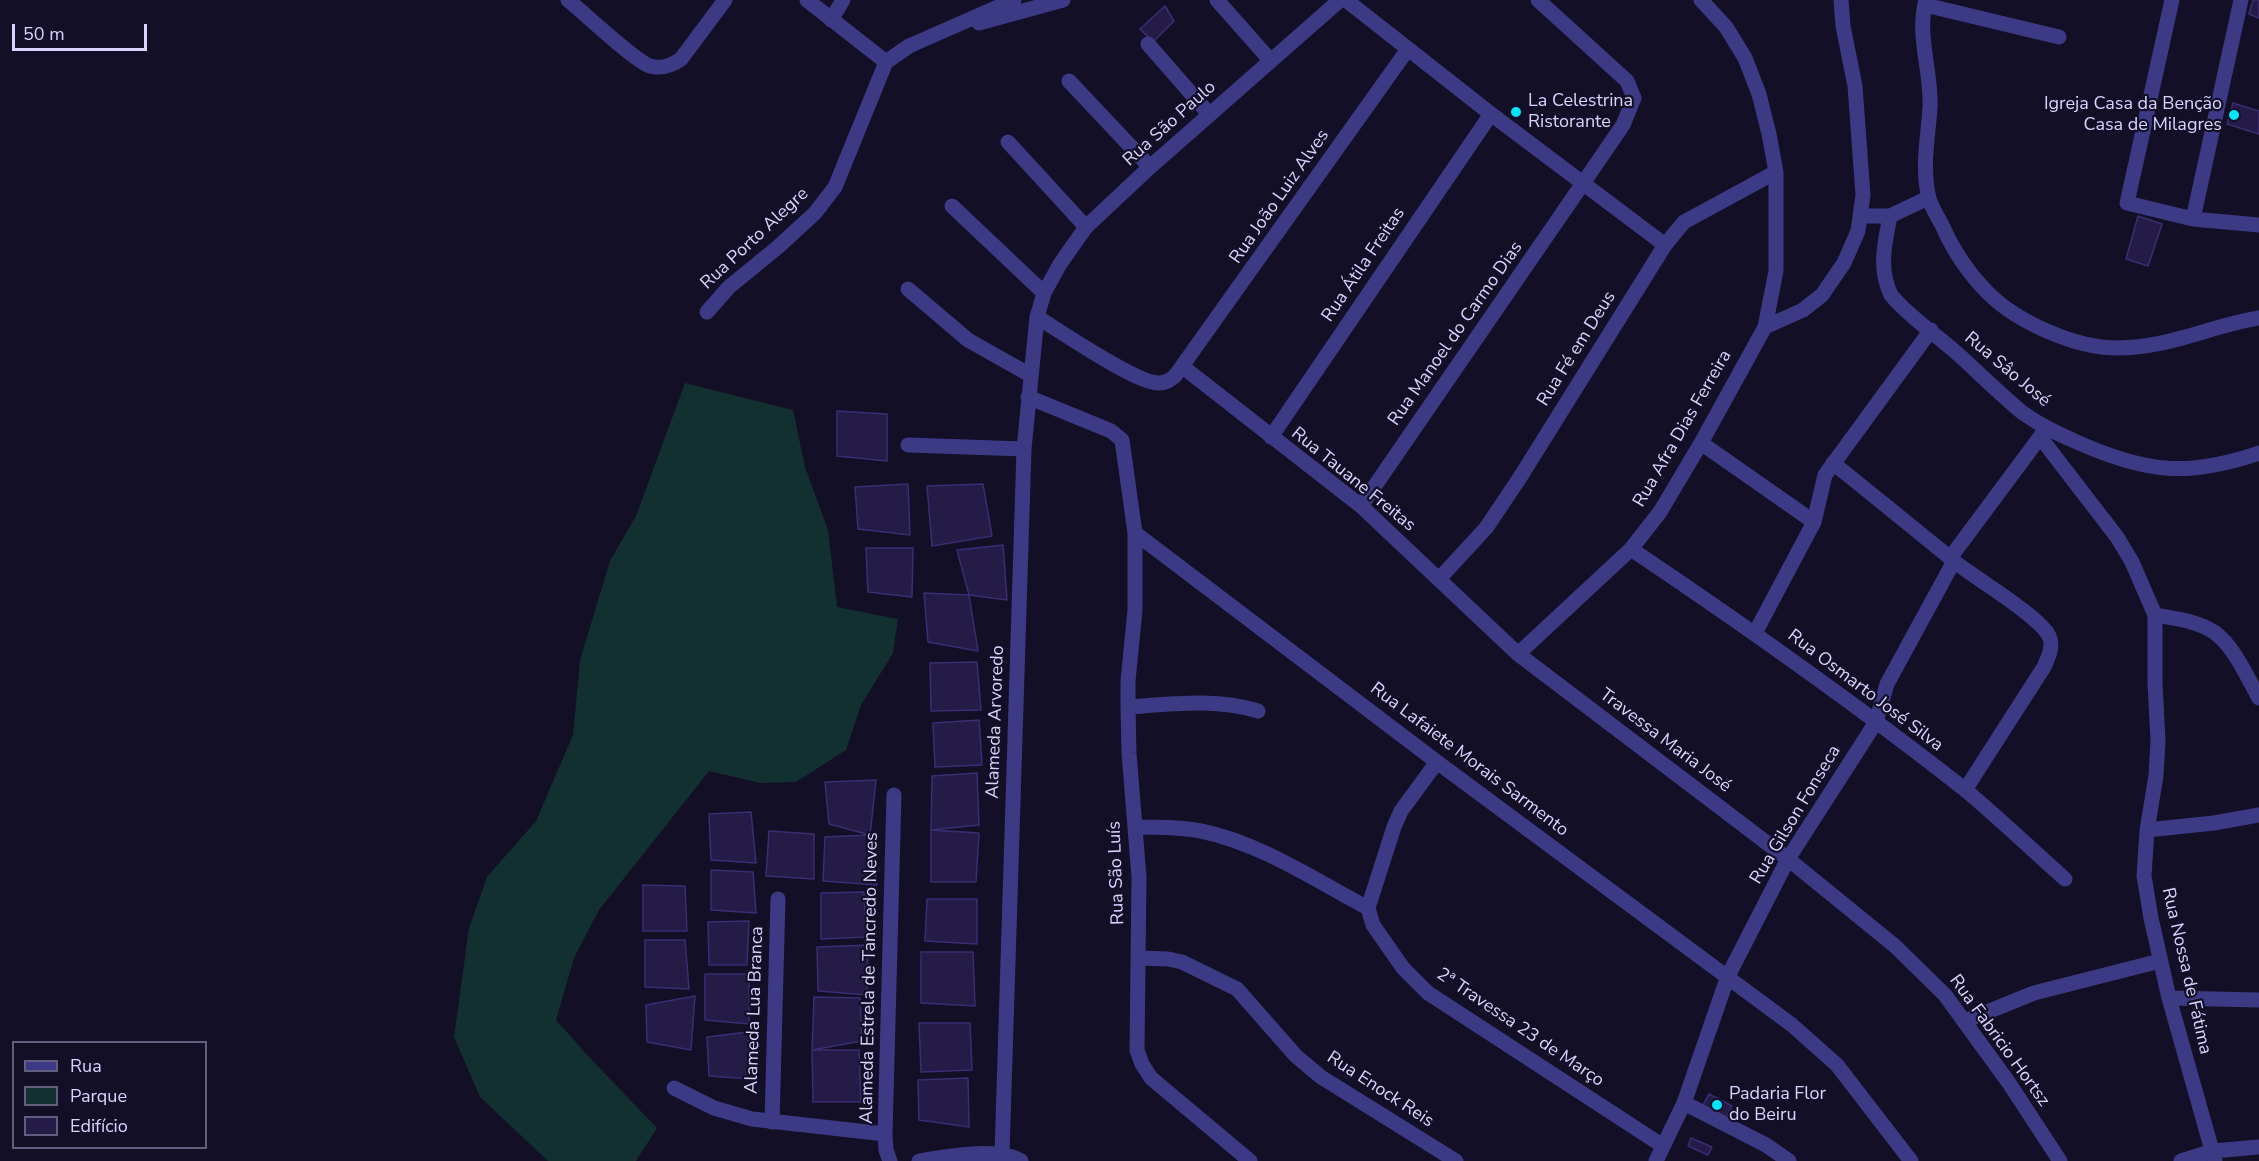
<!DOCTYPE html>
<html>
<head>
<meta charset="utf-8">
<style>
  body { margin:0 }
  #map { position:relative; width:2259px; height:1161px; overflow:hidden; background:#130f26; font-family:"Nunito Sans",sans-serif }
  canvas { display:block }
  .legend { position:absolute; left:12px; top:1041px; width:195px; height:108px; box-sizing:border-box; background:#130f26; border:2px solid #625e7d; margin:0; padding:8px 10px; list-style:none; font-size:18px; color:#d9d4ff }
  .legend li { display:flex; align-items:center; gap:12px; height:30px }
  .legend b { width:30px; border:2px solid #625e7d }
  .scale { position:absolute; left:12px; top:24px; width:135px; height:27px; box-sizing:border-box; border:3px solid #d9d4ff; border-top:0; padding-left:8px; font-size:18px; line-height:21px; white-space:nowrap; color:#d9d4ff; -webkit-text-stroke:4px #130f26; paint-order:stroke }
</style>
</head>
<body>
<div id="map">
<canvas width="2259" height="1161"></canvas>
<ul class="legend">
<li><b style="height:8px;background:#3d3a85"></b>Rua</li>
<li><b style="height:16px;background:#12302f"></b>Parque</li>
<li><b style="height:16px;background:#241b47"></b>Edifício</li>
</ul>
<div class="scale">50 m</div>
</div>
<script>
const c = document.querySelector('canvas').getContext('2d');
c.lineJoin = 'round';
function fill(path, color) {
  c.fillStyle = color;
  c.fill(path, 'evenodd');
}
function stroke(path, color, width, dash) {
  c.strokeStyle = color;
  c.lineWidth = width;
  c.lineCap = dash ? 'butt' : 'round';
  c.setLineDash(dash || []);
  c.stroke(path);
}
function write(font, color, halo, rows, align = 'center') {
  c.font = font + ' "Nunito Sans",sans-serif';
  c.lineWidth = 4.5;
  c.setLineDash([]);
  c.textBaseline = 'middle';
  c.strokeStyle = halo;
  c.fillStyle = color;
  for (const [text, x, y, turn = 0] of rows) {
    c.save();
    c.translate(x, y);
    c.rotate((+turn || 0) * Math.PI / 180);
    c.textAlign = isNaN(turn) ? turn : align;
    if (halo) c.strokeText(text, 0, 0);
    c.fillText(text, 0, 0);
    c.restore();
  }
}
fill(new Path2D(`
  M685,383L793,410L805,467L828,530L837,607L898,619L893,653L861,705L846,750L796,782L760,783L709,771L599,910L574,958L556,1020L591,1059L657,1128L636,1161H548L480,1097L454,1037L469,928L487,877L536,821L573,735L580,660L610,561L636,516Z`), '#12302f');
const building = new Path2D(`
  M2253,0H2259V18L2249,14Z
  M1165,6L1174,21L1153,42L1140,29Z
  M2233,103L2259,111V134L2227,124Z
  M2138,216L2162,224L2148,266L2126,259Z
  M837,411L887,414V461L837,456Z
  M908,484L910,535L858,529L855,487Z
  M983,484L992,536L932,546L927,486Z
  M1003,545L1007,600L969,595L957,550Z
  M866,548H913L912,597L868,592Z
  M924,593L969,595L978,651L928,642Z
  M977,662L981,710L931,711L930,663Z
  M979,720L982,765L935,767L933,723Z
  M977,773L979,825L931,830L932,776Z
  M876,780L870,835L829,824L825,782Z
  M751,812L756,863L711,860L709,814Z
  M931,830L979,833L976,882H931Z
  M769,831L814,834V879L766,876Z
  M870,835L877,885L823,881L825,837Z
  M711,870L753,872L756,913L711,910Z
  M643,885L685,886L687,931H643Z
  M864,892L866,937L821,939V893Z
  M927,899H977V944L925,941Z
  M749,921L747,965H709L708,922Z
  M645,940H685L689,989L645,987Z
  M868,945L867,995L818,991L817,947Z
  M921,952H973L975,1006L921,1003Z
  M705,974H749V1024L705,1020Z
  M695,996L691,1050L647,1042L646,1005Z
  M814,997L860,998L862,1041L812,1050Z
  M919,1023H970L972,1070L921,1072Z
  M748,1032L751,1079L709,1076L707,1037Z
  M812,1050H859L861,1102H813Z
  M968,1078L969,1127L919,1120L918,1080Z
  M1709,1094L1732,1106L1726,1117L1703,1105Z
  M1691,1138L1712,1147L1708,1155L1688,1146Z`);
fill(building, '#241b47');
stroke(building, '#3b2d73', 1.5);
stroke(new Path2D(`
  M568,0C584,13 635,61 650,66C662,69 671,66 681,59L725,0
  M807,0L886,62
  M1217,0L1270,60
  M1346,0L1491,114L1665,245
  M1701,0L1726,27L1745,58L1759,94L1769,134L1776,172V271L1765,327
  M1926,0C1916,36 1932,72 1930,108C1928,137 1922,165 1928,194C1930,206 1938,217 1943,227C1954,252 1970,275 1989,294C2019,323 2076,348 2117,348C2169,348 2210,326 2259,318
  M2172,0L2127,203L2193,219L2259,225
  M1925,5L2059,37
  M831,20L843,0
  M979,23L1063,0
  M1148,44L1209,114
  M1069,81L1150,167
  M1008,142L1086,227
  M952,206L1044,293
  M1861,216H1890L1928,198
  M1890,216C1885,243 1878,268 1891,295C1910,318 1937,335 1959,355C1980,374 2001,395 2023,413C2041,426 2059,434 2079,443C2147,473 2188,477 2259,453
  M2193,219L2241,0
  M908,289L968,340L1030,375
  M707,312L729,287L778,247L815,213L835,187L886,62L909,46L1014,0
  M1037,317C1060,331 1137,384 1159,383C1166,383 1170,380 1175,376L1408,49
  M1183,367L1361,506L1518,654L1788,859L1895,946L1945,995L2009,1083L2060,1161
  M1028,397L1111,431L1122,440L1135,533L1437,762L1792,1025L1837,1065L1911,1161
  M2046,428L2040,437L2117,537L2132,562L2155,615V683L2158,741L2156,776L2147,830L2144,876L2151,918L2169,998L2215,1161
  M1271,437L1491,114
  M1701,443L1814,522
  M908,445L1024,449
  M1833,463C1874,496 1915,529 1955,562C1975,578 2039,616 2049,636C2054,646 2048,658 2044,667L1965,790
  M1361,506L1623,125L1634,98L1627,81L1538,0
  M1135,533V610L1128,681V707L1129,753L1139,877L1137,1050L1142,1064L1151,1078L1250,1161
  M1631,549C1744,625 1856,704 1963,788C1998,817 2031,849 2065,879
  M1950,558L2040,437
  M1439,579L1486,528L1519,479L1665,245L1684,222L1776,172
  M2155,615C2174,618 2197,621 2214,632C2234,646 2247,677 2259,698
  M1755,633L1814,522L1825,475L1931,330
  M1518,654L1631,549L1660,512L1701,443L1765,327L1803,310L1822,295L1844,263L1858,231L1863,195L1855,86L1843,26L1841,0
  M1128,707C1172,704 1216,698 1258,711
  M1437,762L1401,811L1394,827L1368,908L1373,925L1403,968L1428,993L1663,1146
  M1136,827C1158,827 1179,827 1201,831C1260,843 1315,880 1368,908
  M2147,830L2214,823L2259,815
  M1139,958L1168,959L1182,962L1237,989L1296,1056L1321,1077L1456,1161
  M2169,998L2259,1000
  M1965,1021L2034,993L2160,961
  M674,1088L714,1108L752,1119L885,1134
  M1684,1103L1766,1145L1789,1161
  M772,1122L778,899
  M1002,1154L1024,449L1037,317L1044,293L1060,264L1086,227L1150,167L1340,0
  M890,1161L886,1150L885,1134L894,795
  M919,1161C946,1156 998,1147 1021,1161
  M1656,1161L1684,1103L1728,976L1788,859L1876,722L1887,684L1954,561
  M2181,1161L2213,1151L2259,1147`), '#3d3a85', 15);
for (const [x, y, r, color] of [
  [1516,112,6,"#00e5ff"],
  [2234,115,6,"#00e5ff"],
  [1717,1105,6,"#00e5ff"]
]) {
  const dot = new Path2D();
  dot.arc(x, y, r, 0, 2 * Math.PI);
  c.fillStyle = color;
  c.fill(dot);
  stroke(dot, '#130f26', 2);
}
write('18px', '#d9d4ff', '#130f26', [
  ["La Celestrina",1528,102],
  ["Ristorante",1528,123],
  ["Igreja Casa da Benção",2222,105,"right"],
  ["Casa de Milagres",2222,126,"right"],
  ["Padaria Flor",1729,1095],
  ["do Beiru",1729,1116]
], 'left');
write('18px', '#d9d4ff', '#130f26', [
  ["Rua São Paulo",1170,124,-42],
  ["Rua João Luiz Alves",1280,197,-55],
  ["Rua Porto Alegre",755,239,-43],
  ["Rua Átila Freitas",1364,265,-56],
  ["Rua Manoel do Carmo Dias",1456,334,-55],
  ["Rua Fé em Deus",1577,349,-58],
  ["Rua Sâo José",2007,370,40],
  ["Rua Afra Dias Ferreira",1683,429,-60],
  ["Rua Tauane Freitas",1353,480,39],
  ["Rua Osmarto José Silva",1865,691,37],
  ["Alameda Arvoredo",996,722,-88],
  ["Travessa Maria José",1665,741,37],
  ["Rua Lafaiete Morais Sarmento",1469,760,37],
  ["Rua Gilson Fonseca",1796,815,-59],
  ["Rua São Luís",1117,873,-92],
  ["Rua Nossa de Fátima",2186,971,77],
  ["Alameda Estrela de Tancredo Neves",870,978,-89],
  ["Alameda Lua Branca",755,1010,-88],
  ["2ª Travessa 23 de Março",1520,1028,34],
  ["Rua Fabricio Hortsz",1999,1041,54],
  ["Rua Enock Reis",1380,1090,33]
]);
</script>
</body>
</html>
